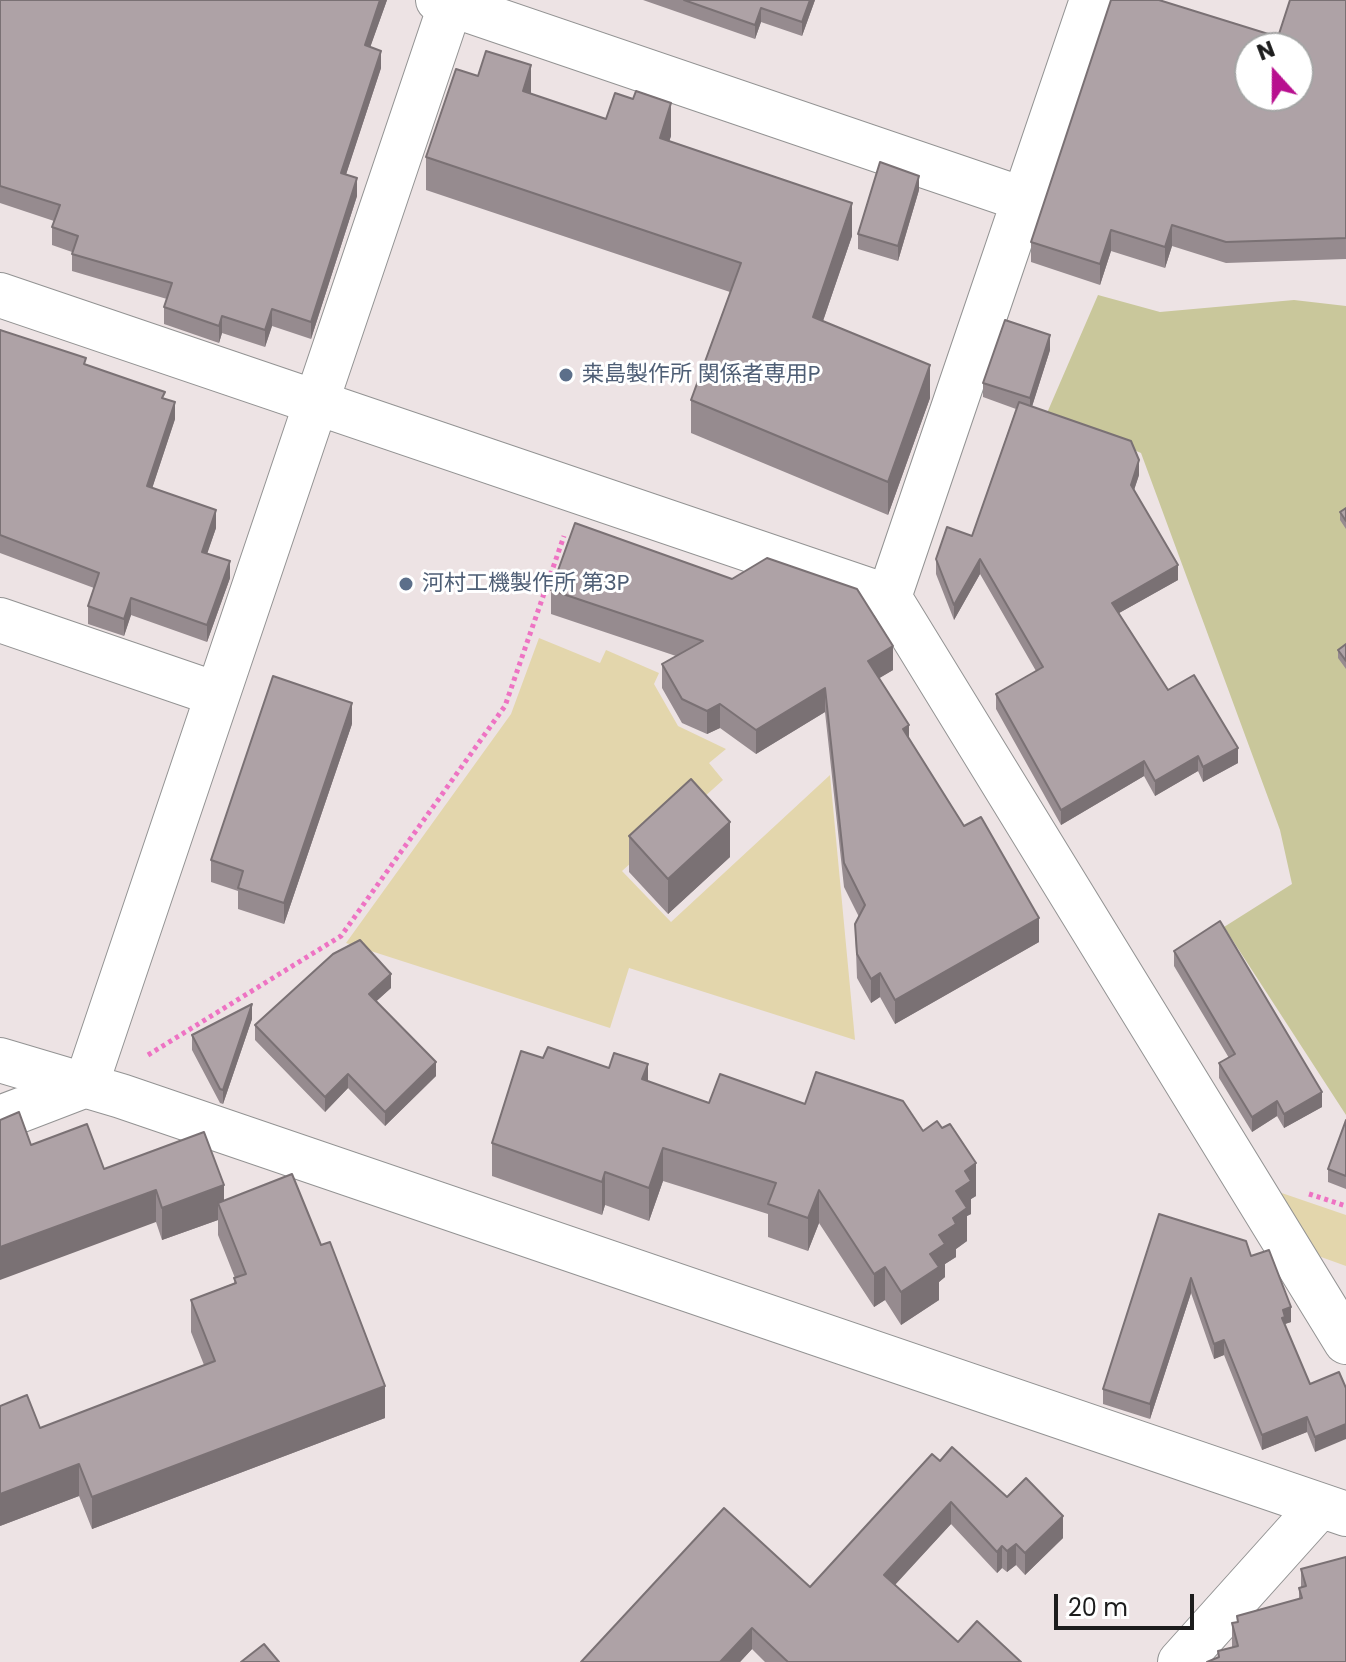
<!DOCTYPE html>
<html>
<head>
<meta charset="utf-8">
<style>
  body { margin:0 }
  #map { position:relative; width:1346px; height:1662px; overflow:hidden; background:#ede3e4; font-family:Poppins,sans-serif }
  canvas { display:block }
  .north { position:absolute; left:1234px; top:32px; width:80px; height:80px; box-sizing:border-box; background:#fff; border:2px solid #a4a4a4; border-radius:50%; rotate:339deg; font-size:22px; font-weight:700; line-height:32px; text-align:center; color:#1c1c1c }
  .north::after { content:''; display:block; margin:auto; width:28px; height:36px; background:#b8108f; clip-path:polygon(50% 0,100% 100%,50% 72%,0 100%) }
  .scale { position:absolute; left:1054px; top:1594px; width:140px; height:36px; box-sizing:border-box; border:4px solid #1c1c1c; border-top:0; padding-left:10px; font-size:24px; line-height:28px; white-space:nowrap; color:#1c1c1c; -webkit-text-stroke:6px #fff; paint-order:stroke }
</style>
</head>
<body>
<div id="map">
<canvas width="1346" height="1662"></canvas>
<div class="north">N</div>
<div class="scale">20 m</div>
</div>
<script>
const c = document.querySelector('canvas').getContext('2d');
c.lineJoin = 'round';
function fill(path, color) {
  c.fillStyle = color;
  c.fill(path, 'evenodd');
}
function stroke(path, color, width, dash) {
  c.strokeStyle = color;
  c.lineWidth = width;
  c.lineCap = dash ? 'butt' : 'round';
  c.setLineDash(dash || []);
  c.stroke(path);
}
function write(font, color, halo, rows, align = 'center') {
  c.font = font + ' Poppins,"Noto Sans JP",sans-serif';
  c.lineWidth = 6;
  c.setLineDash([]);
  c.textBaseline = 'middle';
  c.strokeStyle = halo;
  c.fillStyle = color;
  for (const [text, x, y, turn = 0] of rows) {
    c.save();
    c.translate(x, y);
    c.rotate((+turn || 0) * Math.PI / 180);
    c.textAlign = isNaN(turn) ? turn : align;
    if (halo) c.strokeText(text, 0, 0);
    c.fillText(text, 0, 0);
    c.restore();
  }
}
fill(new Path2D(`
  M539,638L600,663L606,650L659,673L654,684L678,726L726,749L709,763L723,780L622,871L671,922L830,775L855,1040L629,968L610,1028L346,943L511,714Z
  M1270,1189L1346,1215V1266L1310,1253Z`), '#e3d6ac');
fill(new Path2D(`
  M1098,295L1160,312L1294,300L1346,306V1115L1224,927L1292,884L1280,830L1141,453L1047,413Z`), '#c9c79b');
const minor = new Path2D(`
  M438,0L1025,200
  M0,295L889,597L1346,1342
  M889,597L1092,0
  M0,620L216,694
  M0,1060L121,1096L1346,1514
  M0,1118L86,1085L452,0
  M1180,1662L1319,1507`);
stroke(minor, '#939393', 46);
stroke(new Path2D(`
  M148,1055L341,936L505,706L564,536
  M1309,1194L1346,1206`), '#ee73c3', 5, [4, 4]);
stroke(minor, '#fff', 44);
fill(new Path2D(`
  M0,0H387L370,47L381,68L346,174L357,196L311,339L272,326L265,347L222,333L219,343L164,324V307L167,299L72,271V252L52,245V227L54,221L0,203Z
  M643,0H815L802,36L761,22L755,39Z
  M1346,0V259L1226,263L1172,246L1165,268L1111,251L1100,285L1031,262V242L1278,37Z
  M531,94L606,119L671,136L669,141L852,236L823,321L930,398L888,515L691,433V400L730,292L426,190V157Z
  M919,190L898,261L858,249V234Z
  M0,330L86,364L165,399L175,419L152,488L216,528L207,553L230,578L207,642L131,615L124,636L88,624V606L94,588L0,553Z
  M1050,350L1032,406L1139,475L1134,490L1178,580L1119,613L1168,690L1238,763L1203,782L1198,771L1155,796L1144,776L1061,825L996,709V694L1036,671L980,574L954,620L936,574V559L972,536L1016,409L983,397V383Z
  M1346,508V529L1340,520V512Z
  M551,590L893,670L879,678L909,740L1039,942L895,1024L880,997L871,1003L857,978L855,924L859,917L844,887L825,712L756,754L720,728L707,734L682,723L662,688V664L676,656L551,614Z
  M1346,644V669L1338,658V650Z
  M352,724L284,924L238,909V891L211,882V860Z
  M629,836L730,857L668,914L629,872Z
  M1174,951L1322,1107L1284,1128L1277,1116L1252,1132L1219,1078V1063L1229,1058L1174,966Z
  M391,988L376,1001L436,1076L385,1126L348,1088L325,1112L255,1040V1025Z
  M252,1019L223,1104L220,1103L192,1050V1035Z
  M543,1058L648,1081L709,1103L805,1104L923,1131L976,1196L971,1199V1214L967,1216V1241L956,1249V1257L945,1264V1277L939,1282V1300L901,1325L885,1300L874,1307L819,1223L808,1251L768,1237V1214L663,1181L649,1221L605,1205L602,1215L492,1176V1143Z
  M1346,1120V1189L1328,1182V1169Z
  M31,1145L104,1169L224,1201L385,1418L92,1529L79,1496L0,1526V1406L40,1428L204,1365L191,1332V1300L234,1283L235,1278L218,1235V1220L162,1240L156,1222Z
  M1159,1214L1251,1256L1291,1322L1285,1324V1326L1310,1384L1339,1372L1315,1452L1307,1432L1262,1450L1224,1355L1214,1359L1191,1293L1150,1419L1103,1404V1389Z
  M940,1461L1007,1497L1063,1538L1025,1575L1016,1565L1007,1572L1002,1568L997,1573L951,1524L894,1585L958,1642L1021,1662H765L752,1649L740,1662H581L810,1587Z
  M1301,1569L1346,1662L1218,1657V1651L1232,1648V1623L1237,1622V1616L1299,1599V1588L1301,1587Z`), '#968b8f');
fill(new Path2D(`
  M380,0H387L365,62V45Z
  M810,0H815L802,36V22Z
  M761,8V22L755,39V25Z
  M381,51V68L341,190V173Z
  M531,65V98L523,91Z
  M671,103V136L660,171V138Z
  M919,176V190L898,261V246Z
  M357,178V196L311,339V322Z
  M852,203V236L813,350V317Z
  M1172,225V246L1165,268V247Z
  M1111,230V251L1100,285V264Z
  M272,309V326L265,347V330Z
  M222,316V333L219,343V326Z
  M1050,335V350L1030,413V398Z
  M930,365V398L888,515V482Z
  M175,402V419L147,504V486Z
  M1139,460V475L1131,499V485Z
  M216,510V528L202,569V552Z
  M980,559V574L954,620V605Z
  M230,561V578L207,642V625Z
  M1178,565V580L1112,617V603Z
  M131,598V615L124,636V619Z
  M893,646V670L868,685V661Z
  M825,688V712L756,754V730Z
  M352,703V724L284,924V903Z
  M720,704V728L707,734V711Z
  M909,725V749L903,729Z
  M1238,748V763L1203,782V767Z
  M1198,756V771L1155,796V781Z
  M1144,761V776L1061,825V810Z
  M730,822V857L668,914V879Z
  M1039,918V942L895,1024V1000Z
  M880,973V997L871,1003V979Z
  M391,974V988L369,1008V994Z
  M252,1004V1019L223,1104V1090Z
  M436,1062V1076L385,1126V1112Z
  M648,1064V1097L642,1079Z
  M348,1074V1088L325,1112V1097Z
  M1322,1092V1107L1284,1128V1114Z
  M1277,1101V1116L1252,1132V1117Z
  M663,1148V1181L649,1221V1188Z
  M976,1163V1196L971,1199V1214L967,1216V1241L956,1249V1257L945,1264V1277L939,1282V1300L901,1325V1292L930,1254L965,1171Z
  M605,1172V1205L602,1215V1182Z
  M224,1185V1217L218,1203V1220L162,1240V1208Z
  M156,1190V1222L0,1280V1247Z
  M819,1190V1223L808,1251V1218Z
  M885,1267V1300L874,1307V1274Z
  M1191,1278V1293L1150,1419V1404Z
  M1291,1307V1322L1285,1324V1332L1282,1333L1283,1310Z
  M1224,1340V1355L1214,1359V1344Z
  M385,1386V1418L92,1529V1497Z
  M1307,1417V1432L1262,1450V1435Z
  M1346,1424V1439L1315,1452V1437Z
  M79,1464V1496L0,1526V1494Z
  M951,1502V1524L884,1597V1575Z
  M1063,1516V1538L1025,1575V1553Z
  M1016,1544V1565L1007,1572V1551Z
  M1002,1546V1568L997,1573V1552Z
  M752,1628V1649L740,1662H720Z`), '#7a7174');
const building = new Path2D(`
  M0,0H380L365,45L381,51L341,173L357,178L311,322L272,309L265,330L222,316L219,326L164,307L172,283L72,254L78,236L52,227L60,205L0,186Z
  M684,0H810L802,22L761,8L755,25Z
  M1111,0H1159L1278,37L1290,0H1346V238L1226,242L1172,225L1165,247L1111,230L1100,264L1031,242ZM1250,48H1298V96H1250Z
  M486,51L531,65L523,91L606,119L615,93L633,99L636,91L671,103L660,138L852,203L813,317L930,365L888,482L691,400L741,263L426,157L456,69L478,76Z
  M880,162L919,176L898,246L858,234Z
  M1005,320L1050,335L1030,398L983,383Z
  M0,330L86,358L84,364L165,392L162,398L175,402L147,486L216,510L202,552L230,561L207,625L131,598L124,619L88,606L99,573L0,535Z
  M1019,402L1131,441L1139,460L1131,485L1178,565L1112,603L1168,690L1194,675L1238,748L1203,767L1198,756L1155,781L1144,761L1061,810L996,694L1043,667L980,559L954,605L936,559L947,527L972,536Z
  M1346,508V521L1340,512Z
  M575,523L732,579L767,558L857,589L893,646L868,661L909,725L903,729L964,826L981,817L1039,918L895,1000L880,973L871,979L857,954L855,924L865,905L844,863L825,688L756,730L720,704L707,711L682,699L662,664L703,641L551,590Z
  M1346,644V661L1338,650Z
  M273,676L352,703L284,903L238,888L243,871L211,860Z
  M691,779L730,822L668,879L629,836Z
  M1220,921L1322,1092L1284,1114L1277,1101L1252,1117L1219,1063L1235,1054L1174,951Z
  M360,940L391,974L369,994L436,1062L385,1112L348,1074L325,1097L255,1025L333,954Z
  M252,1004L223,1090L220,1089L192,1035Z
  M548,1047L609,1068L614,1053L648,1064L642,1079L709,1103L720,1074L805,1104L816,1072L903,1101L923,1131L937,1121L942,1128L950,1124L976,1163L965,1171L971,1181L956,1191L967,1208L953,1218L956,1224L939,1235L945,1244L930,1254L939,1267L901,1292L885,1267L874,1274L819,1190L808,1218L768,1204L776,1183L663,1148L649,1188L605,1172L602,1182L492,1143L521,1051L543,1058Z
  M19,1112L31,1145L87,1124L104,1169L204,1132L224,1185L162,1208L156,1190L0,1247V1120Z
  M1346,1120V1176L1328,1169Z
  M292,1174L321,1245L330,1242L385,1386L92,1497L79,1464L0,1494V1406L27,1395L40,1428L215,1361L191,1300L236,1283L234,1278L246,1274L218,1203Z
  M1159,1214L1246,1241L1251,1256L1269,1250L1291,1307L1283,1310L1285,1317L1282,1318L1310,1384L1339,1372L1346,1388V1424L1315,1437L1307,1417L1262,1435L1224,1340L1214,1344L1191,1278L1150,1404L1103,1389Z
  M952,1447L1007,1497L1026,1478L1063,1516L1025,1553L1016,1544L1007,1551L1002,1546L997,1552L951,1502L884,1575L958,1642L977,1621L1021,1662H788L752,1628L720,1662H581L724,1508L810,1587L932,1454L940,1461Z
  M1346,1557V1662H1207L1219,1657L1218,1651L1238,1646L1232,1623L1238,1622L1237,1616L1302,1598L1299,1588L1306,1586L1301,1569Z
  M264,1644L279,1662H241Z`);
fill(building, '#aea2a6');
stroke(building, '#7a7174', 2);
for (const [x, y, r, color] of [
  [566,375,8,"#5c6f8a"],
  [406,584,8,"#5c6f8a"]
]) {
  const dot = new Path2D();
  dot.arc(x, y, r, 0, 2 * Math.PI);
  c.fillStyle = color;
  c.fill(dot);
  stroke(dot, '#fff', 3);
}
write('22px', '#4e5e75', '#fff', [
  ["桒島製作所 関係者専用P",582,375],
  ["河村工機製作所 第3P",422,584]
], 'left');
</script>
</body>
</html>
